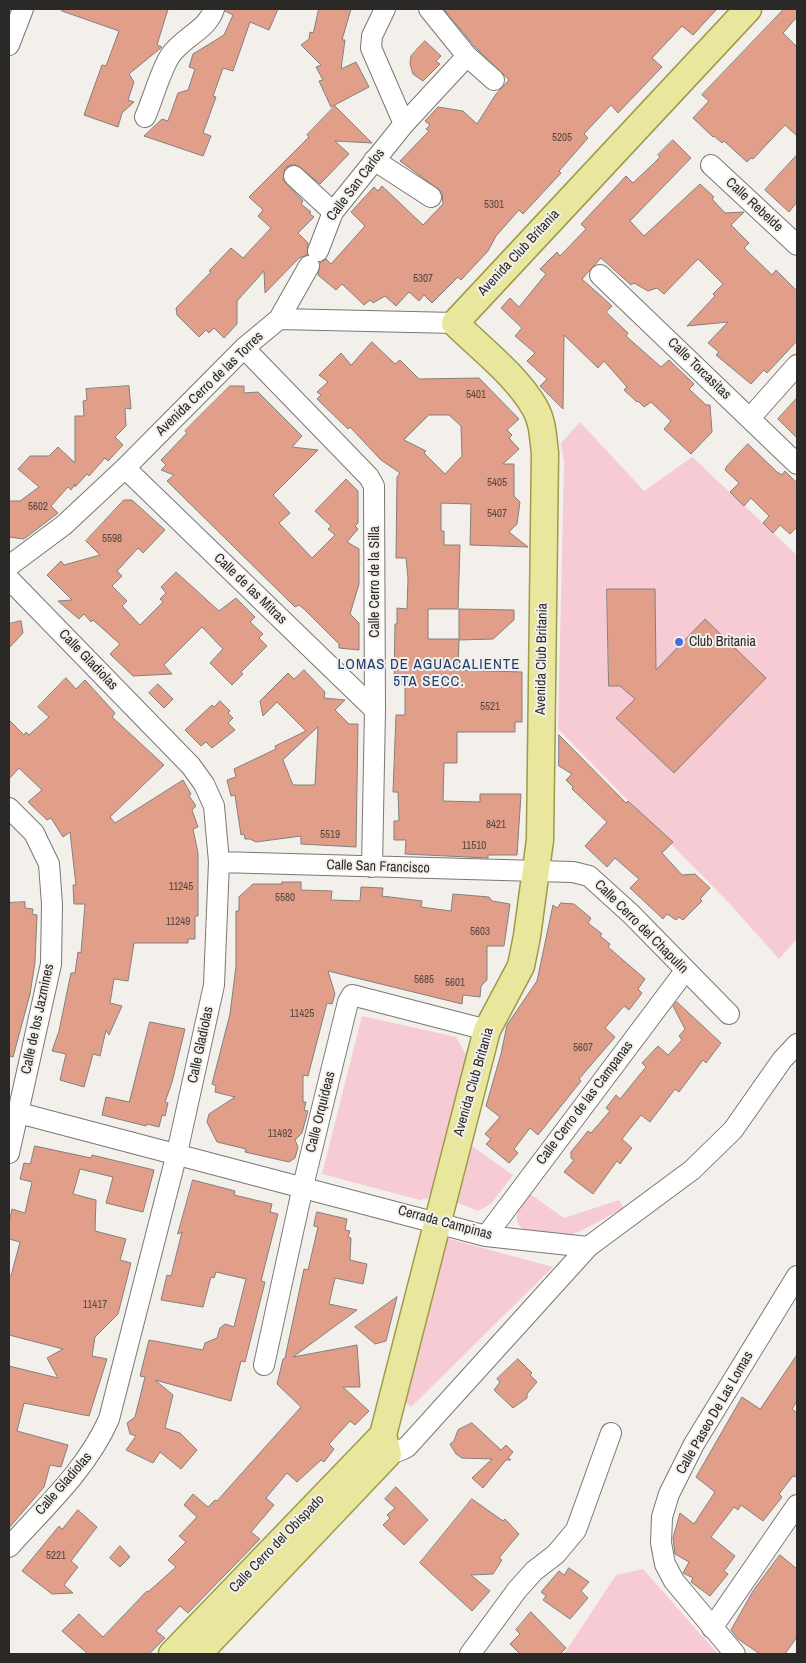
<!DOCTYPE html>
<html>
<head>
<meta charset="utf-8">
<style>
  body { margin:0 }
  #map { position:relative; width:806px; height:1663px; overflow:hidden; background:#f3f0ec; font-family:"Archivo Narrow",sans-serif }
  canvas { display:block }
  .frame { position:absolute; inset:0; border:10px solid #2a2928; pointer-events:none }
</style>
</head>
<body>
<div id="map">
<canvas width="806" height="1663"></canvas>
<div class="frame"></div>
</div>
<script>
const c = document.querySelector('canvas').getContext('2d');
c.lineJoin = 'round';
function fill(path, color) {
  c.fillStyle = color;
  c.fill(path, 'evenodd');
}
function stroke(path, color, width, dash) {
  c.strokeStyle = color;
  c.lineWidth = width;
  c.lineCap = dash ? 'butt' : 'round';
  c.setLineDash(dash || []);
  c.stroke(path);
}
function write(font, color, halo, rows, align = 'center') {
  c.font = font + ' "Archivo Narrow",sans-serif';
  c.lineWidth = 4;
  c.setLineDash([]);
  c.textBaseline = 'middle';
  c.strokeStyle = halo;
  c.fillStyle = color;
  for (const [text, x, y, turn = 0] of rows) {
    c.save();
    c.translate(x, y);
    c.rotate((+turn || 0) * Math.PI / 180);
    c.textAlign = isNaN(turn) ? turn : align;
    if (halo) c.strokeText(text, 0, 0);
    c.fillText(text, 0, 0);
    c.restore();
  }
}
fill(new Path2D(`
  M580,422L644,491L692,457L797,555V939L779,959L728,902L558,729L564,463L561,443Z
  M362,1016L456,1037L470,1062L429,1198L420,1200L322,1174Z
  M472,1146L513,1175L491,1204L478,1211L456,1202Z
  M530,1194L564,1218L619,1200L624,1208C611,1214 581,1233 569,1235C555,1237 515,1237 517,1217C517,1208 526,1200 530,1194Z
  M446,1238L553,1267L411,1407L405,1402Z
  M643,1569L718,1654H564L616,1575Z`), '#f7cbd4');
const building = new Path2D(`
  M62,9H168L157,45L162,47L129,74L134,82L128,100L134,102L122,113L118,127L84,115L102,65L106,66L119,31L62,11Z
  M226,9H278L269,30L250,22L233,71L223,68L213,96L216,97L203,133L211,136L203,156L144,136L162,119L168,121L178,93L188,90L195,69L189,67L193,54L224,35L233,15L225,11Z
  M319,9H351L342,40H345L341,69L356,62L369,87L331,107L319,81L323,80L316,67L321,65L301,45L309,39L310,32L313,33Z
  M444,9H717L693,35L682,26L652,58L662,67L618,113L611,105L584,134L588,138L559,171L561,173L523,214L519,210L496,236L488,251L461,280L458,277L432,303L424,295L419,301L409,292L396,306L385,296L373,303L370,300L364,305L342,284L336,290L318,275L320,263L326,259L331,264L365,226L351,212L374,187L378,191L382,186L423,225L443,204L442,192L400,161L429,131L426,129L430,125L425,121L438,107L463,111L477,124L496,94L509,80L476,48Z
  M784,9H797V17L783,33L797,47V136L785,125L753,159L751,158L747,162L724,141L722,143L714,136L713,137L693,118L709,101L702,95Z
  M425,41L441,56L436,61L440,64L423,81L413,74L410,64L411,56Z
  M335,106L372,143L335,141L349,154L320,184L297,165H290L285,168L283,180L303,201L301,204L311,212L309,213L314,217L298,233L308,243L307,255L299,258L265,293L264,271L237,301V324L224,338L214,328L209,333L206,330L199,337L177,315L176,308L211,272L209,271L231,248L243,258L271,228L258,216L263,210L249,197L309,137L307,135Z
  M673,140L691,158L630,221L644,236L700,184L714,197L712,199L725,213L744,212L731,225L749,243L744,248L772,275L776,270L797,291V341L767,373L764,370L751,384L716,355L719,352L708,343L728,322L687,326L715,296L713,294L723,284L698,259L664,294L657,288L648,291L634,283L631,285L601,258L582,279L612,306L606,312L628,333L626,336L661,367L669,360L694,384L689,389L706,405H710L712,432L691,454L664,429L671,421L651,402L644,407L638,401L637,402L624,390L627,387L604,361L598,368L564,335L563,409L540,386L547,379L527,361L535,353L515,336L522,328L501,308L510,298L519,307L546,274L540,269L557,252L560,256L586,229L581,224L626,176L633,183L652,165L660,157L658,155Z
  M797,155V202L789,212L765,190Z
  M372,342L395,364L400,360L419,379L479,378L519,419L507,430L512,435L509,438L519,449L503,464H514V496L520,502L517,524L509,532L528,547L470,545L471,504L441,503V531H444V545H460L458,609H428V639H459V609L514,610V620L493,639L459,640L458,670L522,672V722H515V732H457V763H444L443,801L480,802V794H521L517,855H488V858L405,854L406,840H394V821H399L398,792H393L396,715H405V684H394L395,624H397V608L407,609L408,578L406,558H396L397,477L400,473L381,460L350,427L348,429L317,399L321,395L317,392L328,382L319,375L341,353L351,365ZM429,415H449L461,426L462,456L445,474L424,453L426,451L404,440Z
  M129,386L131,409L125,408L126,426L115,437L123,445L108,461L105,458L89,476L87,474L75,487V484L71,490L68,487L51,506L58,513L24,539L9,537V501H20L39,487L18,469L30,456H49L58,447L75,463V416H84L83,401L87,400L86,389Z
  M230,386H244V393L258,392L302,436L292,447L318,450L273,495L290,513L279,523L312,558L335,535L328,529L331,526L315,511L346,479L358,491V523L355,526L358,529L347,542L359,549V584L350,614L359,623V650L339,648V644L304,609L299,605L295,607L167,481L174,475L161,470L166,465L161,460L187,433L185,431Z
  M797,398V438L778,419Z
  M748,444L777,472L782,475L785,471L797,483V527L790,534L780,525L773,533L763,523L769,516L751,498L744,506L730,492L739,483L725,470L727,466Z
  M124,500H132L165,530L143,553L138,548L117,571L122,576L112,586L127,601L122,606L140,625L163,602L160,599L166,593L161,587L176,572L219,611L236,598L255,617L250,622L263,634L259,638L267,646L241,672L243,674L232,685L210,663L223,649L202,627L164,665L172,674L133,676L110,654L120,644L93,620L91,622L84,614L79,619L58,601L72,600L47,575L61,561L64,565L100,555L86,541Z
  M607,589H655L656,670L705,619L766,678L674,773L616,718L635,699L620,686H609Z
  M21,621L23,633L9,648V624Z
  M304,670L325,692L324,698L345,700L335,710L349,724H358L356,847L301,844V836L256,842L250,839H245L244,834L241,835L235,795L231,796L227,780L236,777L234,769L276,749L275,746L306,731L277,702L263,716L260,701L288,673L294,679ZM318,727L315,785H293L283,760Z
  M66,678L76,689L85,680L115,713L112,717L164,765L110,817L115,823L183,780L191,794L189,796L196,806L192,810L198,827L193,829L198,853V916H195V939H188V943H134L128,981L114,979L110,1003L122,1006L109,1035L106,1030L100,1056L93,1054L84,1087L60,1080L66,1054L52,1051L59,1031L71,973H75L78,952L81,953L85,904H74L73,885H76L70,832L63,837L51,818L47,820L28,802L42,790L19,768L9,779V720L24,735L26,732L29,735L49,717L38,707Z
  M158,684L173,699L164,708L149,693Z
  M220,701L230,711L228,713L233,718L228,723L235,730L212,748L206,742L201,746L185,730L212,705L214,707Z
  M559,735L626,803L628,801L673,842L662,853L682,875L695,874L710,888L700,899L702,901L683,920L679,917L676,920L667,914L663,919L630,888L639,879L615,858L607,867L585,846L607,822L572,789L573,787L566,780L572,774L559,766Z
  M282,882H301V890L332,891L331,900L360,901L361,887L383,888L382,896L422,901L421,907L451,911L453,894L489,897L492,901L510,904L504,946H487V980L481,986L480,997L463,995L462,1004L328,971L335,994L332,1004L327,1003L308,1076L303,1075V1102H306L304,1110L308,1111L302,1133L295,1140L298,1147L295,1158L289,1162L245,1152L246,1149L217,1142L207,1122L209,1114L235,1097L215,1092L216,1086L212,1084L230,1014L236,966V911H239V897L253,884H282Z
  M25,902V908L33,909L32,914L37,915L35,962L30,994L13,1057L9,1056V903Z
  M561,903L574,904L591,918L588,923L602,934L600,936L610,944L608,947L645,979L638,989L642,993L629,1010L624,1006L605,1028L615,1037L579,1079L581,1081L538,1135L530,1128L514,1149L518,1153L509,1163L486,1144L491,1139L485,1134L500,1117L486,1106L501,1054L507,1025L537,981L553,905L557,908Z
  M677,1002L721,1043L706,1063L703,1060L679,1092L675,1089L650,1122L641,1115L622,1139L632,1148L620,1164L617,1161L593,1194L564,1172L574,1160L571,1158V1152L588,1131L591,1133L610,1111L606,1108L616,1095L620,1099L646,1067L642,1063L658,1046L668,1055L682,1040L679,1036L685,1029L673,1006Z
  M150,1022L185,1029L172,1082L165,1102L168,1103L165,1116L162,1115L159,1127L147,1124L146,1126L102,1115L106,1097L129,1102Z
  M35,1146L91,1158L92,1155L154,1170L143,1212L106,1203L113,1177L80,1169L73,1194L96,1200L95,1231L126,1239L120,1260L131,1263L118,1314L95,1337L92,1356L107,1359L89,1416L24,1403L17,1431L68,1445L61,1467L50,1465L44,1487L9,1528V1366L58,1378L47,1358L63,1349L9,1335V1275L11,1276L20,1242L9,1239V1223L12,1209L25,1213L32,1182L20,1179L24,1163L30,1164Z
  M193,1180L235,1191L234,1195L272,1204L270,1212L278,1214L261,1281L265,1282L245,1362L241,1361L231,1401L155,1380L173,1395L165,1428L180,1433L197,1450L181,1469L160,1452L153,1463L126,1450L136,1436L130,1434L127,1423L135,1417L145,1377L140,1376L149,1340L203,1350L205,1343L217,1338L220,1328L225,1324L234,1327L246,1279L216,1272L214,1278L211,1277L203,1307L161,1300L167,1275L171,1276L182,1232L178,1234Z
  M317,1212L347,1219L345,1230L350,1231L348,1237L351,1238L350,1260L367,1264L363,1284L335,1278L329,1304L357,1310L293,1357L357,1345L360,1387H343L369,1411L355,1425L350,1421L329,1444L334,1449L324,1462L321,1460L297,1482L287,1473L266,1498L274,1505L251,1532L260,1539L188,1613L180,1606L156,1631L165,1638L149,1654H88L62,1631L79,1614L103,1637L147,1591L148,1592L176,1567L168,1560L186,1542L179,1536L197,1517L184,1505L193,1494L208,1507L215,1500L217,1501L301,1407L277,1384L283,1359L285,1358L304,1269L308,1270L318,1227L314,1226Z
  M397,1297L386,1341L375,1344L355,1327Z
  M797,1355V1401L792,1409L797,1413V1477L793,1476L779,1494L782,1497L763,1521L741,1505L738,1510L734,1507L711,1537L735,1556L724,1571L728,1574L710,1596L691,1582L693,1578L683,1573L689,1562L675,1554L673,1538L680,1513L694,1524L715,1492L696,1477L742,1397L760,1409Z
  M518,1359L532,1373L530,1375L537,1382L527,1394V1398L513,1408L494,1390L500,1382L497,1379Z
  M472,1423L501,1450L506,1445L513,1452L508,1458L511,1460H506L483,1488L472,1478L492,1459L462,1458L456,1454L450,1444L454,1441L458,1430Z
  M396,1487L428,1520L404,1545L383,1525L390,1518L387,1515L395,1508L385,1499Z
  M472,1499L503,1521L505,1519L519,1534L499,1558L502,1560L493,1574L471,1575L490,1591L472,1611L420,1563Z
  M78,1510L97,1527L71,1561L78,1567L64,1585L73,1593L52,1594L22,1571L59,1526L62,1529Z
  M120,1546L130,1557L120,1567L110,1558Z
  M780,1555L797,1569V1637L785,1654H760L738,1639L731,1630L753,1591Z
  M569,1568L589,1582L581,1591L588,1598L570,1619L543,1600L546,1596L541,1592L559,1571L564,1575Z
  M531,1612L566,1648L560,1654H520L510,1644L520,1634L516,1630Z`);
fill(building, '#e19f89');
stroke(building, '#837f7e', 1);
const minor = new Path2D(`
  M385,9L372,36L371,48L404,124
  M429,9L467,56L494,80
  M9,45L23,9
  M145,117C153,99 160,72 170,56C182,37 207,31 214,9
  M374,160L431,197
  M711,165L797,245
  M294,176L333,212
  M318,251L333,212L404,124L467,56
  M600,275L797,464
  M279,319L455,323
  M244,348L369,477L374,486L375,710L372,867
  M750,418L797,365
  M125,468L375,710
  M9,566L64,525L125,468L244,348L279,319L309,266
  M9,579L191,766L204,784L214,806L219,862L214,985L177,1153L109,1419C87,1469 45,1507 9,1547
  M9,808L34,833L49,864L52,904L51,964L9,1153
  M219,862L573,872L589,876L631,914L729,1014
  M19,1113L486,1236L588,1247
  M486,1236L685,971
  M264,1365L303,1186L348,1002L352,995L487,1030
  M375,1450C388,1454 395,1454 407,1447L588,1247L692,1170L733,1130L782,1060L797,1044
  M712,1628L797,1505
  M470,1654L517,1590L534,1571L556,1554L576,1530L611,1433
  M735,1654L674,1581L665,1564L661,1543L662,1517L669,1494L694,1444L797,1276`);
const major = new Path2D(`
  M172,1654L383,1435
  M198,1654L388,1454L383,1435L487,1030L521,966L527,936L540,840L545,453C543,438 543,422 535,408C516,375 481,349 455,323L748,9`);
stroke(minor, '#7a7774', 22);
stroke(major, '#9d9a49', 29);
stroke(minor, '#fff', 20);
stroke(major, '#e9e79d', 26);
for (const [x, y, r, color] of [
  [679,642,5,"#3c71e1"]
]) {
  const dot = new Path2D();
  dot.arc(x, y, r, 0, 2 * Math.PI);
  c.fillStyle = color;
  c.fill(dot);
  stroke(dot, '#f3f0ec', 2);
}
write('11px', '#584640', null, [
  ["5205",562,138],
  ["5301",494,205],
  ["5307",423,279],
  ["5401",476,395],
  ["5405",497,483],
  ["5602",38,507],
  ["5407",497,514],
  ["5598",112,539],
  ["5521",490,707],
  ["8421",496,825],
  ["5519",330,835],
  ["11510",474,846],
  ["11245",181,887],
  ["5580",285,898],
  ["11249",178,922],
  ["5603",480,932],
  ["5685",424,980],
  ["5601",455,983],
  ["11425",302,1014],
  ["5607",583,1048],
  ["11492",280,1134],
  ["11417",95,1305],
  ["5221",56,1556]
]);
write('14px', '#2a2928', '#f3f0ec', [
  ["Calle San Carlos",356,185,-53],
  ["Calle Rebelde",754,205,43],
  ["Avenida Club Britania",519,253,-47],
  ["Calle Torcasitas",699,369,44],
  ["Avenida Cerro de las Torres",210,384,-44],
  ["Calle Cerro de la Silla",375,582,-90],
  ["Calle de las Mitras",250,589,44],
  ["Avenida Club Britania",542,659,-89],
  ["Calle Gladiolas",88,660,46],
  ["Calle San Francisco",378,867,2],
  ["Calle Cerro del Chapulín",641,927,45],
  ["Calle de los Jazmines",38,1019,-78],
  ["Calle Gladiolas",201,1045,-78],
  ["Avenida Club Britania",474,1082,-74],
  ["Calle Cerro de las Campanas",585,1103,-53],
  ["Calle Orquídeas",321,1112,-76],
  ["Cerrada Campinas",445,1223,15],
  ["Calle Paseo De Las Lomas",715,1413,-60],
  ["Calle Gladiolas",64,1484,-49],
  ["Calle Cerro del Obispado",277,1544,-46]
]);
write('14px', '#2a2928', '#f3f0ec', [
  ["Club Britania",689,642]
], 'left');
c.letterSpacing = '1px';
write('15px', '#213c73', '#f3f0ec', [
  ["LOMAS DE AGUACALIENTE",429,665],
  ["5TA SECC.",429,682]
]);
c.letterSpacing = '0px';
</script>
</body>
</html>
